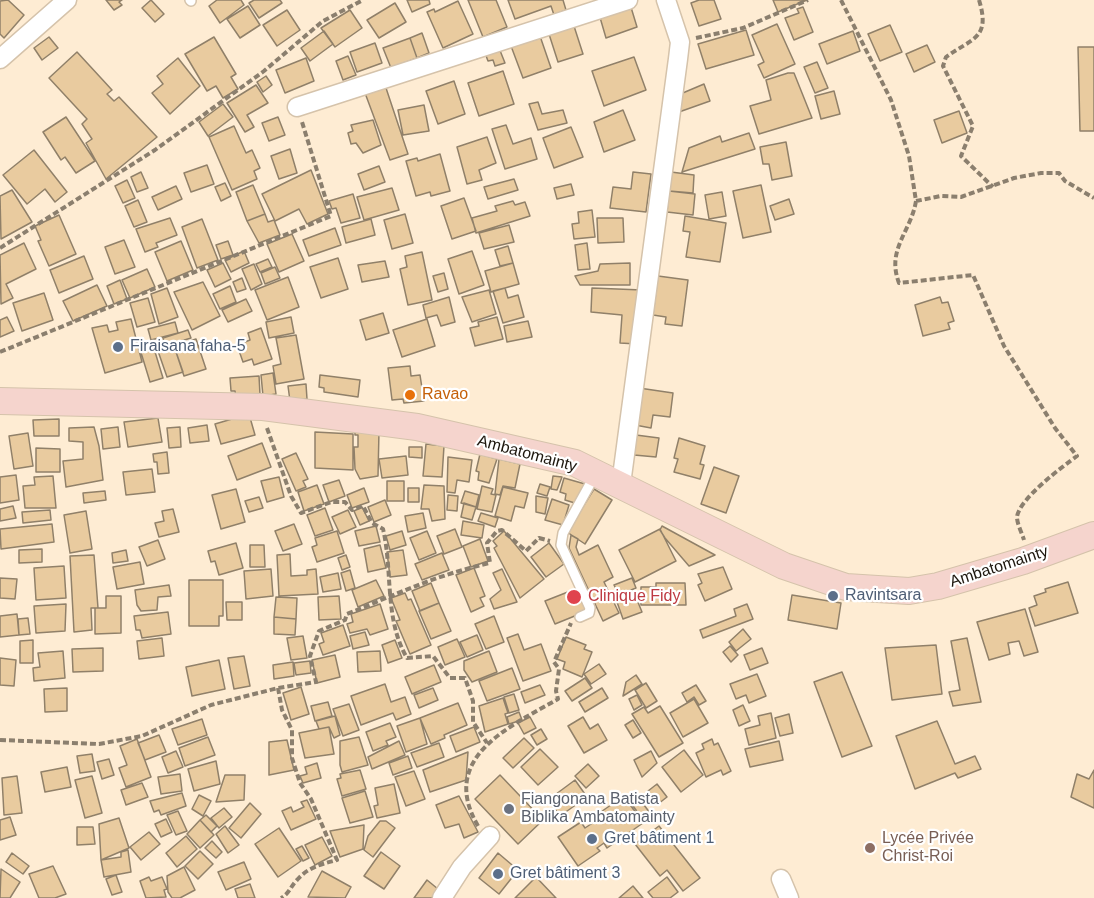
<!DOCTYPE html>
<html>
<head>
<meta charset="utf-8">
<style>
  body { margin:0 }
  canvas { display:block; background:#feecd3 }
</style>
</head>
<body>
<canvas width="1094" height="898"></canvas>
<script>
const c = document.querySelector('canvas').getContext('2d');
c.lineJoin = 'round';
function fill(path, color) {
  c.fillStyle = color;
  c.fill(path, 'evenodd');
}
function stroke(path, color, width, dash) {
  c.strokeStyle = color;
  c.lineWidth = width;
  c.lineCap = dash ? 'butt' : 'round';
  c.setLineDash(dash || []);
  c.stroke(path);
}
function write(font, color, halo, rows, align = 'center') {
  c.font = font + ' Arial,sans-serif';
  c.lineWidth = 4.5;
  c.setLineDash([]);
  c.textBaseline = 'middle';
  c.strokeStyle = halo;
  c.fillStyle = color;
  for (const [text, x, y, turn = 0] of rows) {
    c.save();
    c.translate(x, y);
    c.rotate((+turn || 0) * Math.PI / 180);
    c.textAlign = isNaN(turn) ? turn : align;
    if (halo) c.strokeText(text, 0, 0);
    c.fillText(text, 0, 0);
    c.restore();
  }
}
const building = new Path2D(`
  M8,0L24,15L4,38L0,34V1Z
  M106,0H122L119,2L122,5L114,10Z
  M151,0L164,14L155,22L142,8Z
  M217,0H241L244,5L220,23L209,6Z
  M254,0H280L282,3L259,18L249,3Z
  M407,0H429L430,4L412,12Z
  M468,0H496L507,27L483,37Z
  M508,0H563L566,10L554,15L551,6L515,19Z
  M699,0H714L721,19L699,26L691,3Z
  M773,0H807L778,12Z
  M458,1L473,34L443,48L427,12L434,9L435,12Z
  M395,3L406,22L379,38L367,20Z
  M630,4L637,27L606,38L599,14Z
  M248,6L260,25L240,38L227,19Z
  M803,7L813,32L794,40L785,18L799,13L797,9Z
  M287,10L300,30L277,46L263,25Z
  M350,10L362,28L335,47L321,28Z
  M573,23L583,54L558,62L548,31Z
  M777,24L795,64L764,78L758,65L764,62L752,35Z
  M890,25L902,52L880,61L868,34Z
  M746,30L754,55L706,69L698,44Z
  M324,31L333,44L310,61L301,48Z
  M853,31L860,51L827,64L819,44Z
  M422,33L429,53L417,58L410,38Z
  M540,36L551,68L523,78L511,46Z
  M49,37L58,48L42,60L34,48Z
  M214,37L236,74L231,77L238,89L223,98L216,86L207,91L185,54Z
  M410,38L417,58L391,68L383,48Z
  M375,43L382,63L357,72L350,52Z
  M927,45L935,62L914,72L906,54Z
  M1078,47H1094V131H1080Z
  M499,48L505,63L495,66L493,60L488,61L485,53Z
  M77,52L112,90L107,94L114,101L119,97L157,137L106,179L86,143L92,139L82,124L87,119L49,78Z
  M348,56L356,75L343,80L336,61Z
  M634,57L646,90L604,106L592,71Z
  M178,58L200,86L170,114L152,93L163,84L157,76Z
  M306,58L314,81L285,93L276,70Z
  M817,62L828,88L815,93L804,67Z
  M503,71L514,104L479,116L468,83Z
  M788,73H794L812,118L759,134L750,106L771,100L766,80Z
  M266,76L272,85L263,92L257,82Z
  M454,81L465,114L438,124L426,91Z
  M704,84L710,101L679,112L678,95Z
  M256,85L268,103L247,115L254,127L245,132L227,103Z
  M385,85L408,154L390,160L365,93Z
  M834,91L840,114L821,119L815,96Z
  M538,102L542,114L563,110L567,123L538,130L529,104Z
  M223,104L233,117L208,136L199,122Z
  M424,105L429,131L403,135L398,110Z
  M623,110L635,140L604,152L594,122Z
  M959,111L967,133L942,143L934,120Z
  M66,117L95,161L76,173L65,157L61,160L43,132Z
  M278,117L285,135L269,141L262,123Z
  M373,120L381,145L363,153L356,143L351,144L348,133L353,131L351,125Z
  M506,125L513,144L531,138L537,159L505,169L492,129Z
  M234,126L246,153L252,150L260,168L254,171L257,179L232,190L209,137Z
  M571,127L583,157L554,168L543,138Z
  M749,133L755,149L682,172L689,148L720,136L722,142Z
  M487,137L496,163L479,170L482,180L467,184L457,147Z
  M786,142L792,176L772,180L769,164H763L760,147Z
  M290,149L297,173L279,179L271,156Z
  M34,150L67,192L55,202L45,189L27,204L3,175Z
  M440,154L450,191L431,196L430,192L416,196L406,161L417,158L418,161Z
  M207,165L214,184L191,192L184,173Z
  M379,166L385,182L364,190L358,174Z
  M311,170L328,214L307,224L299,209L275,221L262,194Z
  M141,172L148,188L137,192L131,177Z
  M633,172L651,174L646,212L610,208L613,187L631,189Z
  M671,172L694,175L693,193L669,191Z
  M514,179L518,190L488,199L484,187Z
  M127,180L135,198L123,203L115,186Z
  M225,183L231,196L221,201L215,187Z
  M571,184L574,195L557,199L554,188Z
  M253,185L265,214L247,221L236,192Z
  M761,185L771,232L743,238L733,191Z
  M176,186L182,199L158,210L152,197Z
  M392,188L399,210L364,220L357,197Z
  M12,190L32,222L1,239L0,196Z
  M669,191L695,194L693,215L667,212Z
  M722,192L726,216L709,219L705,195Z
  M353,194L360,218L341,223L336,208L332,209L329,201Z
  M464,198L476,231L452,239L441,206Z
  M789,199L794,214L775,220L770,206Z
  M138,200L147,222L134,227L125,206Z
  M513,201L515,205L525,202L530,216L476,233L472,218L497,211L495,206Z
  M592,210L595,237L574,239L572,224L579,223L578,212Z
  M265,214L268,222L274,220L280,235L259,243L247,221Z
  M405,214L413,243L392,249L384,220Z
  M59,215L76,254L49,266L38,241L41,240L35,226Z
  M685,216L726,223L720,262L686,257L690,232L683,231Z
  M170,218L177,235L156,243L158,247L145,252L136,229Z
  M597,218H623L624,242L598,243Z
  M202,219L218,260L197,268L182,227Z
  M371,219L375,235L346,243L342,227Z
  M509,225L514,242L484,249L479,233Z
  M335,228L341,245L309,256L303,240Z
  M292,234L304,261L279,272L267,244Z
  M124,240L135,267L115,274L105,247Z
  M181,241L193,270L167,281L155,252Z
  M228,241L233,255L221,259L216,245Z
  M24,243L36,269L6,284L13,298L1,304L0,255Z
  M587,243L590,269L578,270L575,245Z
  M508,246L513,263L500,266L495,250Z
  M244,251L249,263L231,272L225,260Z
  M472,251L484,285L459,294L448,259Z
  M422,252L432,300L408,305L400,269L407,267L405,256Z
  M84,256L93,279L59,293L50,270Z
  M338,258L348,289L321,298L310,267Z
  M268,259L272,267L260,272L256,264Z
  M385,261L389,277L362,282L358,265Z
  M223,263L231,279L215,287L207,270Z
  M513,263L519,284L491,292L485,271Z
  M630,263V285H580L575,276L598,271L600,264Z
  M254,264L262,284L251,290L242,269Z
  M275,267L280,278L265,284L261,273Z
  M147,269L155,287L130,298L122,280Z
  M444,273L448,289L438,292L433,276Z
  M658,276L688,280L682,326L665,324L666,317L653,315Z
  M288,277L299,307L267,320L255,290Z
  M242,278L246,289L237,292L233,282Z
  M120,280L127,299L114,304L107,286Z
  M203,282L220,316L192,330L174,292Z
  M97,285L107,306L73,321L63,301Z
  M230,286L236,302L220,309L213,294Z
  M167,288L178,317L159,324L151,294Z
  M505,288L508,298L518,295L524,317L503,323L493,291Z
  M592,288L642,290L637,344L620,343L622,315L591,312Z
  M489,290L496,314L472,322L462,297Z
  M44,293L53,320L22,331L13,303Z
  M449,297L455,322L441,326L437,315L426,318L423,305Z
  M940,297L942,303L948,302L954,321L948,323L950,329L923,336L915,305Z
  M148,298L155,322L137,327L130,303Z
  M246,299L252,311L228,322L222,310Z
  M383,313L389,333L366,340L360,320Z
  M7,317L14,331L0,337V320Z
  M291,317L294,333L269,338L266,322Z
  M497,317L503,339L475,346L470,328L479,326L478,322Z
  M131,319L142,362L105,373L92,328L107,325L109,332L118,330L116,322Z
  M427,319L435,346L402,357L393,330Z
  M528,321L532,337L507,342L504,326Z
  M175,322L178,333L151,340L148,329Z
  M261,328L272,359L254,365L252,359L243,362L237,345L250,340L248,333Z
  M188,330L191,338L165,346L163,338Z
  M296,335L304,379L276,384L273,366L281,364L276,338Z
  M196,339L206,369L184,376L174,346Z
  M152,342L163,378L150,382L139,346Z
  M174,346L183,372L167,377L158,351Z
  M410,366L411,376L420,375L424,401L404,403L403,399L392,400L388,368Z
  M273,373L276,394L263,396L261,375Z
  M320,375L360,380L358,397L324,392V388L319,387Z
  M259,376L260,395L236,397L235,391H231L230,378Z
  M306,384L307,399L290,401L288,386Z
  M639,388L673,393L670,417L653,415L651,428L635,425Z
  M249,414L255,435L221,444L215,424Z
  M158,418L162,442L128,447L124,422Z
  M59,419V436H34L33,420Z
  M207,425L209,441L190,443L188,428Z
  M94,427L99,446L103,480L66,487L63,461L83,459V442L69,441V428Z
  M118,427L120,447L103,449L101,429Z
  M180,427L181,447L169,448L167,428Z
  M355,430L379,431L378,476L360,479L355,469L354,447H358V435H355Z
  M315,432L353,434V470L315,468Z
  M28,433L33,466L14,469L9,436Z
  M636,435L659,438L656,457L634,455Z
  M679,438L705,446L700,464L704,465L700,479L674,472L678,459L674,458Z
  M262,443L271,467L237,480L228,456Z
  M426,444L444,446L442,477L423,476Z
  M409,447H422V458L409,457Z
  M36,448L60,449V472H36Z
  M167,452L169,473L158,474L157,462H154L153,454Z
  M296,453L308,479L303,481L306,487L296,491L282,459Z
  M480,454L497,459L489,483L478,480L479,472L476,471Z
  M406,456L408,475L382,478L379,459Z
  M448,457L472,460L469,482L457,480L455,493L447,492Z
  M499,459L520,464L515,488L503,486L500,495L495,494Z
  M714,467L739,476L726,513L701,504Z
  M152,469L155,492L126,495L123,472Z
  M16,475L19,500L0,503V477Z
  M53,476L56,508H25L23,486L35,485L34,477Z
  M553,476L562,477L557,490L551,489Z
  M279,477L284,497L267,502L261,481Z
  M564,478L585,484L578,504L565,500L566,494L560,492Z
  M339,480L345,496L329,502L323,485Z
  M387,481H404V501H387Z
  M540,484L550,487L547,496L537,493Z
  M317,485L324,504L304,511L298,492Z
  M424,485L444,486L445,519L432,521L429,509H421Z
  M482,486L493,489L491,494L496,495L492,512L477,509Z
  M503,487L528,493L524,508L515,506L511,521L495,516Z
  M364,488L369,502L352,508L347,495Z
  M408,488H419V502H408Z
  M236,489L245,522L221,529L212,495Z
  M594,489L612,500L585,544L567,532Z
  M105,491L106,500L84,503L83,493Z
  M465,491L479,495L476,507L461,503Z
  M448,495L458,496L457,511L447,510Z
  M536,496L548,498L545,514L536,512Z
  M259,497L263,508L249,512L245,501Z
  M552,499L569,505L563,525L545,520Z
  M385,500L391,515L374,522L368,507Z
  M464,503L476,507L472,520L461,517Z
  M13,506L16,518L0,521V509Z
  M362,507L369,521L360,525L354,511Z
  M325,508L333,530L315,536L307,515Z
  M173,509L179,532L159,537L155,523L164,521L162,511Z
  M50,510L51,520L23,523L22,512Z
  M348,510L356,527L340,534L332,517Z
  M86,511L92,549L70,553L64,515Z
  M423,513L426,528L408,532L405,516Z
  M481,513L498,518L495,527L478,521Z
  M463,521L484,525L482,538L461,535Z
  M52,524L54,542L1,549L0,529Z
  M294,524L302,544L283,551L275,531Z
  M376,526L380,542L359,546L355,531Z
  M662,526L715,555L689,566L665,538L660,530Z
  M455,529L462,547L444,554L437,536Z
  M660,529L676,561L635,582L619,550Z
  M337,531L344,553L317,562L312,547L317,545L315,538Z
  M402,531L406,545L390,550L386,536Z
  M427,531L436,553L419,560L410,538Z
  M504,531L544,579L520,598L494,548L497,546L493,541Z
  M571,535L578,539L576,547L579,555L598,545L613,577L604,582L619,613L603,621L569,548Z
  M480,539L488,561L471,567L463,546Z
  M158,540L165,559L147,566L139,547Z
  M236,543L243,568L219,575L215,561L211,562L208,551Z
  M549,543L564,564L546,577L531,557Z
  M250,545H264L265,567H250Z
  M380,545L386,568L368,572L364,549Z
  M42,549V562L19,563V550Z
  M126,550L128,561L113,563L112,553Z
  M403,550L407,575L390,577L387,552Z
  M442,553L449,570L422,580L415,564Z
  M290,554L291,576L307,575V570L316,569L318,594L279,596L277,555Z
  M94,555L98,608H91L92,630L74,632L70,556Z
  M346,555L350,567L342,570L338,558Z
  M140,562L144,584L117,589L113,567Z
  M64,566L66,598L36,600L34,568Z
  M723,567L732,589L705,601L698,585L702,583L698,574Z
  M474,568L485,596L480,598L484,606L471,612L456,575Z
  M271,569L273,596L246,599L244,571Z
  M502,569L517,602L494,609L490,599L501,590L493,573Z
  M350,570L355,588L346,591L341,573Z
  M338,573L341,589L323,592L320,577Z
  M0,578L17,579L15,599L0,598Z
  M632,578L636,588L619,595L614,585Z
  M189,580H223V616H219V626H189Z
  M376,580L384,596L358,607L352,590Z
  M1068,582L1078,613L1035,626L1029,608L1037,605L1034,596L1046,592L1045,589Z
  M431,583L439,603L420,611L412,591Z
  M656,583H685L686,605H641V587H656Z
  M169,585L171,596L158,597L157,610L141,611L137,605L135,590Z
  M578,588L587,611L555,624L545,601Z
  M405,593L408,600L411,599L431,645L410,654L396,621L400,620L391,598Z
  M635,595L642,612L623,619L617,602Z
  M792,595L841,603L837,629L788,620Z
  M106,596H121V633L95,634V608H106Z
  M339,596L341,619L319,620L318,597Z
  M276,597L297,598L296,619L274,617Z
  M226,602H242V620H227Z
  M439,603L451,631L431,639L419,611Z
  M66,604L65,631L36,633L34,606Z
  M380,604L388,629L370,635L367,629L350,633L347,624L353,622L351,614Z
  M747,604L753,619L703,638L700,630L736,616L734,609Z
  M1025,609L1038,652L1024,656L1019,641L1008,643L1010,654L989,660L977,622Z
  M168,612L171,634L142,638L140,630H136L134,616Z
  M17,614L19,635L0,637V616Z
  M494,616L504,642L486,649L475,624Z
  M274,617L296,619L295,635L274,634Z
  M28,618L30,634L19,635L18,619Z
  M343,625L350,646L323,655L319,644L324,642L321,633Z
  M743,629L751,639L736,651L729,642Z
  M365,632L369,645L353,649L350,636Z
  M518,634L524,650L541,644L551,671L523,681L507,638Z
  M477,635L483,650L467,657L460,642Z
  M303,636L307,658L291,660L287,638Z
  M566,637L586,645L584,649L592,652L582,677L563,669L565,662L557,659Z
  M162,638L164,656L139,659L137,641Z
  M967,638L981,702L953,706L949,692L960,690L951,641Z
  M457,639L465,657L445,665L438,647Z
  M33,640V663H20V641Z
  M395,640L402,658L388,663L382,645Z
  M936,645L942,694L892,700L885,648Z
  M730,646L738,655L731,662L723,652Z
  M103,648V671L73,672L72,649Z
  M762,648L768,663L750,670L744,655Z
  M63,651L65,678L34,681L33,668L40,667L38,653Z
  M380,651L381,671L358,672L357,652Z
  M489,651L497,672L472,682L464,670V661Z
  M335,655L340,677L317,683L312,660Z
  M244,656L250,686L234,689L228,658Z
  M0,658L16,660L14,686L0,685Z
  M219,660L225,689L192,696L186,667Z
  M310,661L311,673L296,675L294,663Z
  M293,662L294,676L274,679L273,665Z
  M599,664L606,674L591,684L584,674Z
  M434,665L441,682L412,694L405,677Z
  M512,668L520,689L487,701L479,681Z
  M842,672L872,746L842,757L814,682Z
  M757,674L766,696L749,703L746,695L736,699L730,684Z
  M636,675L642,684L623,696L626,682Z
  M585,678L592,688L572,701L565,691Z
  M646,683L657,701L646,708L635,690Z
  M385,684L391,702L405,697L411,714L396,720L393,713L361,725L351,696Z
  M540,685L545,695L525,703L521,692Z
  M696,685L706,701L699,705L694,697L687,702L682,693Z
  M301,687L309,714L291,720L283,693Z
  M67,688V711L45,712L44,689Z
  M433,688L438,700L419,708L414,695Z
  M602,688L608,698L585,712L579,702Z
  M514,694L519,710L509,713L504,697Z
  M637,695L642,705L634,710L629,699Z
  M503,698L508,713L505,714L508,724L485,732L479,706Z
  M694,699L708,723L683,737L670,713Z
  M328,702L332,716L315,721L311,706Z
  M458,703L467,725L444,735L445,738L431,744L420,718Z
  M349,704L359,730L343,736L333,709Z
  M743,705L750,721L739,726L733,710Z
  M660,706L683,743L659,757L632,714L644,707L648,713Z
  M519,712L522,720L509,724L507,717Z
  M771,713L776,738L749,745L745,729L760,725L758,716Z
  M789,714L793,733L780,736L775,718Z
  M335,716L340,735L334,738L329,727L319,729L316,721Z
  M530,717L536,728L524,734L518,723Z
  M583,717L590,729L598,724L607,740L584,753L568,726Z
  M420,718L427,744L406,752L397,726Z
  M202,719L207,735L178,745L172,729Z
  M633,720L641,733L633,738L625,725Z
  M937,721L955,764L975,756L981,769L958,778L955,773L915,789L896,736Z
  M390,723L396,737L386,741L388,745L373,751L366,732Z
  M329,727L334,754L305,758L299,733Z
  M474,727L480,742L456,752L450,736Z
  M541,729L547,739L537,745L531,735Z
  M159,735L166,752L145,760L138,743Z
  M208,737L215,755L185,766L179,748Z
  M359,737L368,765L342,772L340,765V741Z
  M524,738L534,748L513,768L503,758Z
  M137,739L151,777L126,787L119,768L127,765L120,746Z
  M712,739L714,745L718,743L731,771L723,775L721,770L706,777L696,753L704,749L702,744Z
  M287,740L294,770L269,775V742Z
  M399,741L405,755L372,769L368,757Z
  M779,741L783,760L750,767L745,749Z
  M439,743L444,757L417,767L411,753Z
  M540,749L558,767L538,785L521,767Z
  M684,750L703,775L681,792L662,767Z
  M176,751L183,767L168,773L162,757Z
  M651,751L657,763L642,777L634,760Z
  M468,752L466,780L430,792L423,770Z
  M92,754L95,771L80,773L77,756Z
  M408,756L412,768L393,775L389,763Z
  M109,759L114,775L102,779L97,762Z
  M216,761L220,784L194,791L188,769Z
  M317,763L321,778L303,783L300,776L307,774L305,767Z
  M588,764L599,776L586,788L575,776Z
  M67,767L71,787L45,792L41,772Z
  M360,770L366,789L342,796L337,779L341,778L340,774Z
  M1094,770V808L1071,797L1077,774L1089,779Z
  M414,771L425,799L406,806L395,777Z
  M180,774L182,791L161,794L158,777Z
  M225,775H245L244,800L216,802Z
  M500,775L543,820L518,844L475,799Z
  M17,776L22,813L4,815L2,778Z
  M92,776L102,813L85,818L75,780Z
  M575,780L587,797L560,816L548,800Z
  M142,783L148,797L126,805L121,790Z
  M394,784L400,813L377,818L374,806L378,805L375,788Z
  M657,784L667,797L658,804L648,791Z
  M365,791L373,817L350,823L342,798Z
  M182,793L186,806L161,815L159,810L154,812L150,801Z
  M199,795L211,801L203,816L192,809Z
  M459,796L478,832L464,838L459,824L445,828L436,805Z
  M624,796L643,823L607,848L604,843L597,848L600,851L578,866L558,837L581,822L585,828L594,822L592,818Z
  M307,800L316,819L291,830L282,811L291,807L293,812L304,807L301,802Z
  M641,801L653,817L645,822L633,806Z
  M250,803L261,814L241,838L229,828Z
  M224,808L232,817L219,828L211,818Z
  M178,811L187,831L176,835L167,815Z
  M206,815L217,826L211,832L200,820Z
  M10,817L16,835L0,840V820Z
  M119,818L129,848L101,860L99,824Z
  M166,819L172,832L161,837L155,824Z
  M200,820L214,835L200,848L187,834Z
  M380,821H386L395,828L373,857L364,850L368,836Z
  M364,825L363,849L340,857L330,831Z
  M225,826L239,845L228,853L216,834Z
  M659,826L700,878L683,891L667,870L660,876L635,844Z
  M77,827H93L95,844L77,845Z
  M279,828L301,861L278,877L255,844Z
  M149,832L160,844L141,860L130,847Z
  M186,836L197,849L177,867L166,853Z
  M322,837L332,856L315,865L305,845Z
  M212,841L222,852L216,858L205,848Z
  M302,846L309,858L303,861L296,849Z
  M128,850L131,872L104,877L101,860L121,857V852Z
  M200,851L213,864L198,879L185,866Z
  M381,852L400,866L384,889L364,876Z
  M12,853L29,866L23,874L6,862Z
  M498,853L518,870L499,894L479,878Z
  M244,862L251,879L226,890L218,872Z
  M53,866L66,894L55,898H39L29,874Z
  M184,867L195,890L180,898H172L168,892L167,876Z
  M1,869L20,882L10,898H0Z
  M322,871L351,887L345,898L308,897Z
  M116,875L122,892L112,895L106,879Z
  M149,877L151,881L162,877L167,889L164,890L166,897L146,898L140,881Z
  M536,877L556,898H515Z
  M667,877L678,892L670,898H653L648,892Z
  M427,880L438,889L432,898H414Z
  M250,884L255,898H238L235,889Z
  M633,886L643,898H619Z`);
fill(building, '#e9cb9f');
stroke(building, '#908069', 1.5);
const lane = new Path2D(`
  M190,0L191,1
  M580,617L589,613L590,608L561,545L563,533L595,475`);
const street = new Path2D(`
  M0,59L67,0
  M297,107L628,0
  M621,484L678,59L680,42L666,0
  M781,879L789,898
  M442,898L462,867L490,836`);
const secondary = new Path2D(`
  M0,401L263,407L417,427L575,463L784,566L846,587L909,591L938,586L1023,561L1094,535`);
stroke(lane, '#d5c3ab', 12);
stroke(street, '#d5c3ab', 21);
stroke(secondary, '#d5c3ab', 28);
stroke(new Path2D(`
  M841,0L891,100L909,156L916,201L941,196L961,197L1014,178L1041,173H1059L1065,181L1094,198
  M979,0C991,39 972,38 946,57L943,66L973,126L961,156L993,187
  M696,38L743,28L808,0
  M916,201C911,232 886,249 899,283L973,275L1004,346L1055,428L1077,456C1062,467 1019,499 1017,517C1017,524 1022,533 1024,540
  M0,248L155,150L264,71L323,21L363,0
  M0,352L331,216L302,122
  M267,428L291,496L301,513L331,502H345L352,510L363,506L372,523L383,529C393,571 384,619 407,658L433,656L450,678H465L473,701V722L487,743
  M278,688L282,710L292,730V758L300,783L311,799L337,860C322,864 308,867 297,880C290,887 290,893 281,898
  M0,740L99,744L142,736L211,705L278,688L316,682L310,656L319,631L345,620L347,614C397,594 436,575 490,563L487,543L497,531L502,530L526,551L539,538L550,541
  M478,826C438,758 509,727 558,699L556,691L559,669L554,662L571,623`), '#8b7f6e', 4, [6, 3]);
stroke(lane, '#fff', 9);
stroke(street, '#fff', 18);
stroke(secondary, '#f5d4cd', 26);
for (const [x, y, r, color] of [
  [118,347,6,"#5c6f8a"],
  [410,395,6,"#e8710a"],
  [833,596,6,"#5c6f8a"],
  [574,597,8,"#e0444e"],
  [509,809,6,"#6b7280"],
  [592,839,6,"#5c6f8a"],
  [870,848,6,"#8d6e63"],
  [498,874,6,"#5c6f8a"]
]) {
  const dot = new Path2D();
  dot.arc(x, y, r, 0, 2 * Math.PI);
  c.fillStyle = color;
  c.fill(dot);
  stroke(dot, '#fff', 2);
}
write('16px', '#4e5e75', '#fff', [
  ["Firaisana faha-5",130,347],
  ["Ravintsara",845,596],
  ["Gret bâtiment 1",604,839],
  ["Gret bâtiment 3",510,874]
], 'left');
write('16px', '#c56008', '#fff', [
  ["Ravao",422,395]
], 'left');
write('16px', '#1d170e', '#fff', [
  ["Ambatomainty",527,454,15],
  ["Ambatomainty",999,567,-18]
]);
write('16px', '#be3a42', '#fff', [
  ["Clinique Fidy",588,597]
], 'left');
write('16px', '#5b616d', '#fff', [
  ["Fiangonana Batista",521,800],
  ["Biblika Ambatomainty",521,818]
], 'left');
write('16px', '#785e54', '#fff', [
  ["Lycée Privée",882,839],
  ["Christ-Roi",882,857]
], 'left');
</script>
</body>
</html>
